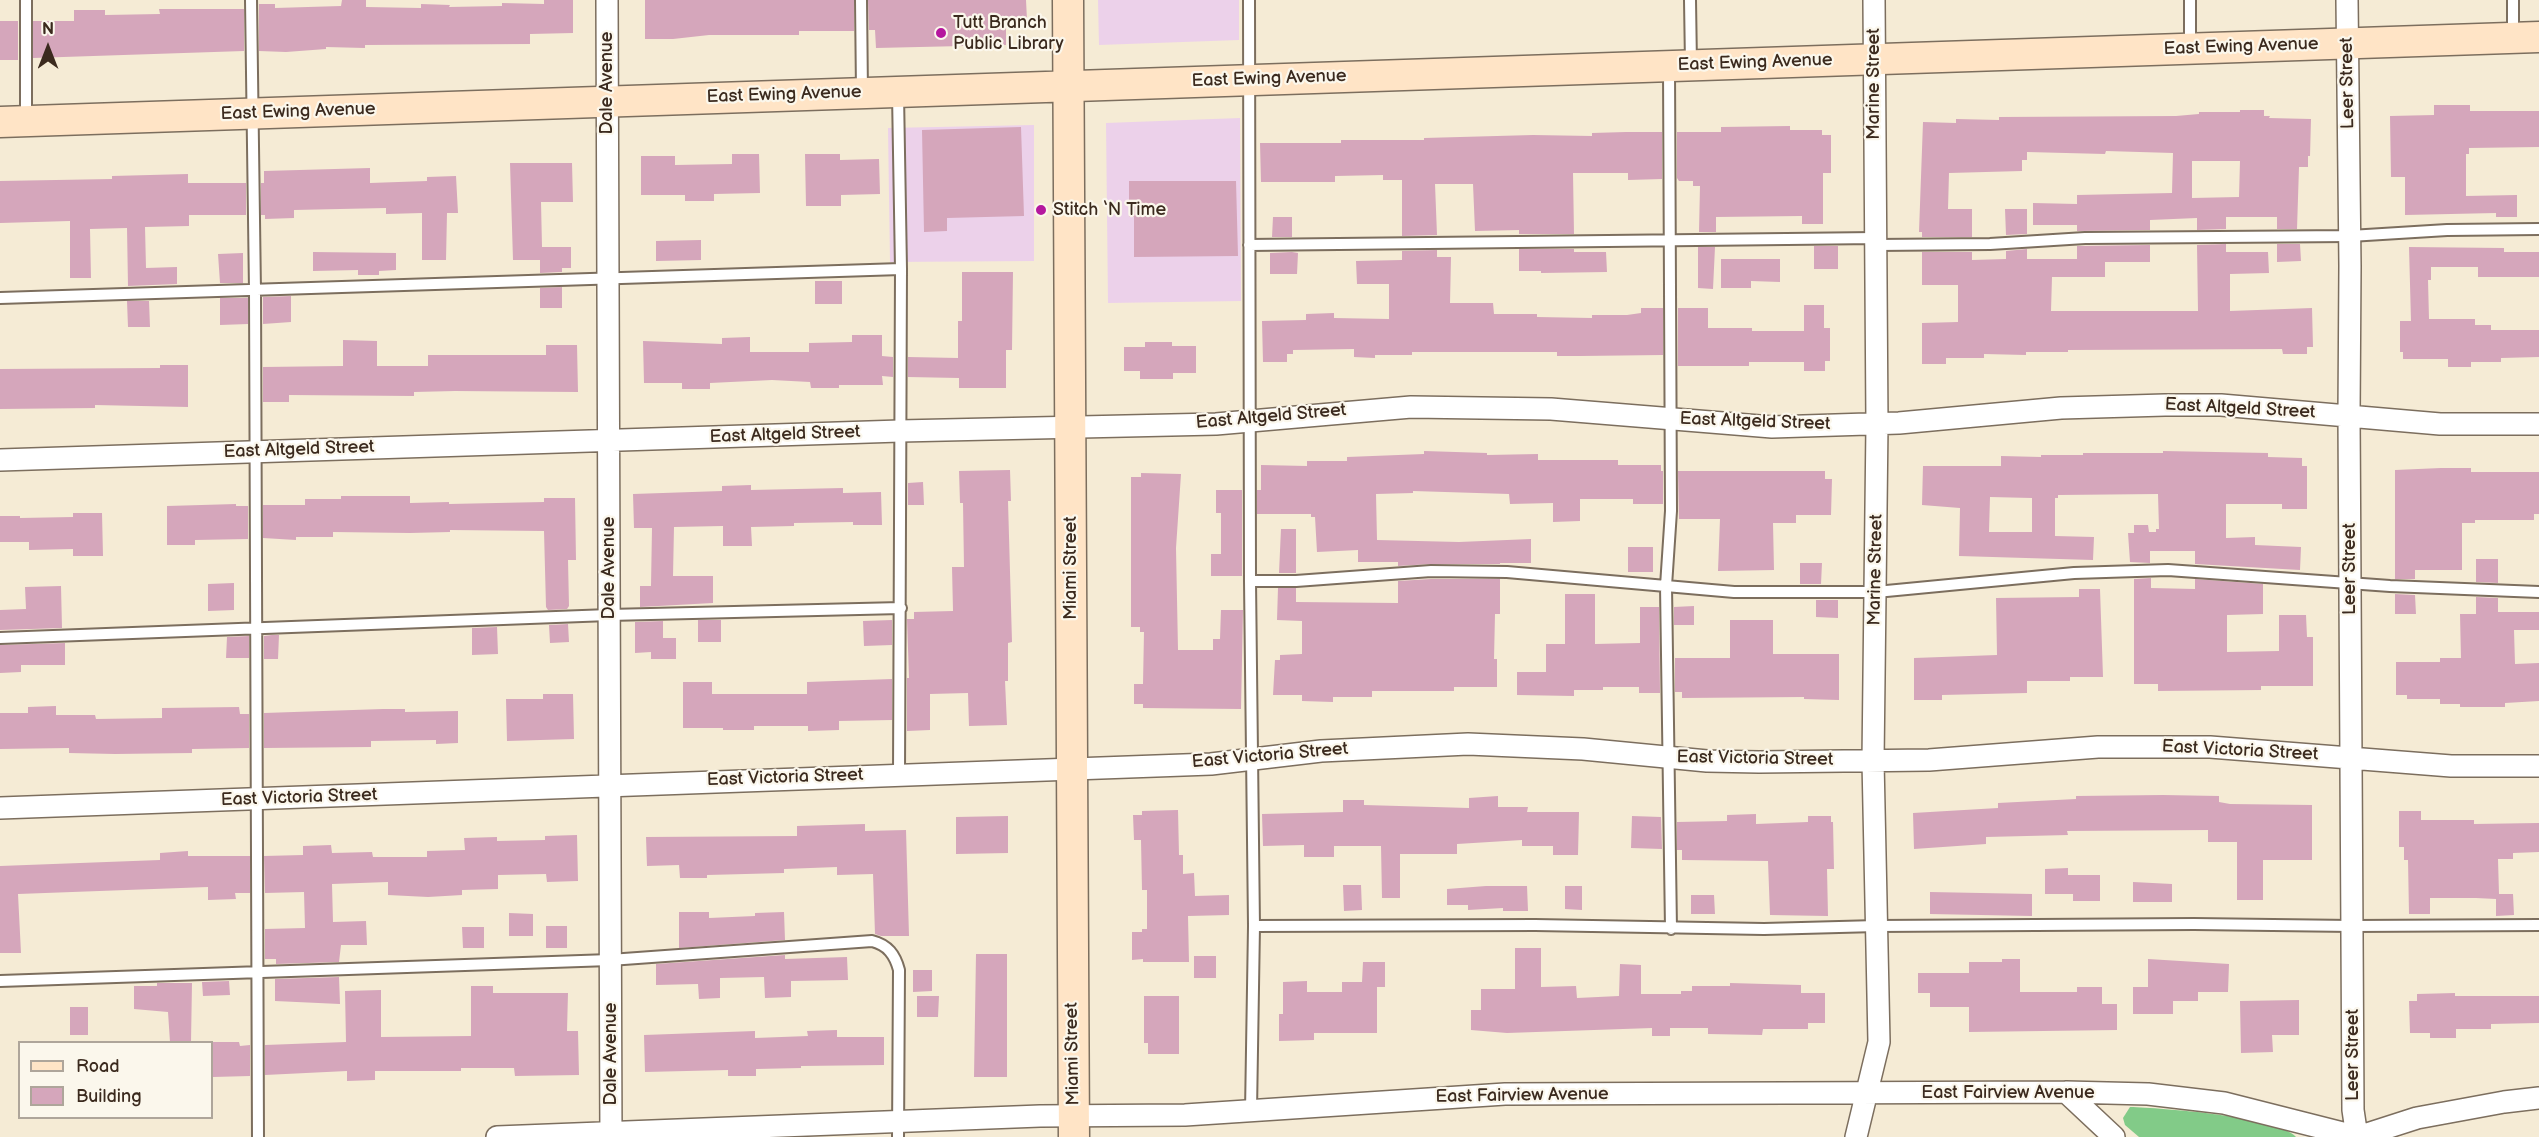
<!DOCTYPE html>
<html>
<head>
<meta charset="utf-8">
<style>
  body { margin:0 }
  #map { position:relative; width:2539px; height:1137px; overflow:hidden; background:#f5ebd5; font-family:"Balsamiq Sans",sans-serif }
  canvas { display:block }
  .legend { position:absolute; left:18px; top:1041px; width:195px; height:78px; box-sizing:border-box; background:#fbf7ec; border:2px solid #aea59a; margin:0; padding:8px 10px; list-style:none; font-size:18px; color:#3b2a1e }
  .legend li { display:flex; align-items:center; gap:12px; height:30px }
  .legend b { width:30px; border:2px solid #aea59a }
  .north { position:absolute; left:18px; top:18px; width:60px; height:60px; -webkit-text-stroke:4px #fbf7ec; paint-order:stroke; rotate:0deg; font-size:16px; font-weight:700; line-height:24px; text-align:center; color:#3b2a1e }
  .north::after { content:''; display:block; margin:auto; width:21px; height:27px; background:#3b2a1e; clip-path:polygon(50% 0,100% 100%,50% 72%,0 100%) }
</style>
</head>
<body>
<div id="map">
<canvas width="2539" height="1137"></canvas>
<ul class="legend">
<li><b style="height:8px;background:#ffe4c6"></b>Road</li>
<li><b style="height:16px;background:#d5a6bb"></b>Building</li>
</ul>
<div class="north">N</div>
</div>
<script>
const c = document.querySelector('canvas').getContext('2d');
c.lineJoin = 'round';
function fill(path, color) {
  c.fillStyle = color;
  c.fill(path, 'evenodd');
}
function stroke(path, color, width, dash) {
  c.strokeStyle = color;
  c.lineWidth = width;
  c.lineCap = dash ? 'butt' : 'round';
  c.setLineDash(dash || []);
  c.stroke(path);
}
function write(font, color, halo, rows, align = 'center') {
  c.font = font + ' "Balsamiq Sans",sans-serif';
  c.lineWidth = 4.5;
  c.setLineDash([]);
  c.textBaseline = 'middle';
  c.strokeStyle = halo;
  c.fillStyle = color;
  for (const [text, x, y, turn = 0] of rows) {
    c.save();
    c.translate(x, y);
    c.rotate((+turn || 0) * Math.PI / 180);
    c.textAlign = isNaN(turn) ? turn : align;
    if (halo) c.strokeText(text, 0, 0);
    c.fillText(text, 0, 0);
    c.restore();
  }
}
fill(new Path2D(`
  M1098,0H1239V40L1099,45Z
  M1240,118L1241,301L1108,303L1106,123Z
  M1034,125V261L890,262L888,128Z`), '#ecd1ea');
fill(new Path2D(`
  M2130,1107C2160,1108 2277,1116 2296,1137H2139L2125,1125L2123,1118Z`), '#82cb88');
fill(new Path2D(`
  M342,0H366V7L421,8V4L450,5L449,7L502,6V3L544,4V0H573V33L530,34V44L365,45V48L326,47V49L286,52L259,51V4H275V8L341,6Z
  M645,0H854V31H799V35H709L673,39H645Z
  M868,0H1026L1027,20L1006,21V45L876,48L875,30H869Z
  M159,9H244V51L33,58V21H74V10H105V15L160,14Z
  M0,21H18V60H0Z
  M2434,105H2470V111H2539V147L2469,148V154H2466V196L2517,195V217H2496V213L2405,215V177H2391L2390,116L2434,115Z
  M2240,110H2264V116H2270L2269,118L2311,119L2310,156H2308V167H2299L2297,229H2277V217H2226V229L2197,230V218L2150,220V230L2077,231V225H2033V203L2077,204V195L2172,193L2173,153L2106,151L2105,154L2027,152V160H2022V171L1949,173L1948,209H1972V237H1922V232H1919L1923,122L1956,123V119L1999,120V117L2176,116L2199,114V112H2240ZM2192,161H2240L2239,197L2192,198Z
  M1790,126V130H1822V135H1831V173H1823V224H1802V216L1716,217V232H1699L1700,186H1693V181H1679L1677,178V132H1721V127Z
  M1021,127L1024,216L947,218V231L924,232L922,130Z
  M1626,132H1662V179L1628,180V173H1573L1574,234H1519V230L1475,231L1473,184H1435L1437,235L1402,236V180H1383V175L1335,176V182H1261L1260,143H1341V140H1424V138L1533,135L1592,136V133Z
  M732,154H759L760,193L714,194V201H685V195H641V156H675V165L732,164Z
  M805,154H840V160L879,159L880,194L841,195V206H806Z
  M510,163H572L573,202H541L542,247H571V268H562V272L540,273V260H513Z
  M370,168V183L427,181V177L456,176L458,213H447L446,260H422V213L386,214V208L294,210V218L265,219V215H261V183H264V171Z
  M188,174V183H246V215H189V226L145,227L146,268L177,267V284L128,286L127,228L90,229L91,278H70V221L0,223V181L112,179V176Z
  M1129,181H1236L1238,256L1134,257V217H1129Z
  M2005,209H2027V234L2006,235Z
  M1273,217H1292V237H1272Z
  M701,240V260L656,261V241Z
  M2226,244V252H2268L2269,273L2230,274V311L2312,308L2313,347H2307V354H2283L2282,349L2068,350V352H2026V355L1984,354V358H1946V364H1922V323L1958,322V285H1922V252H1972V260L2006,259V251L2027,249V259H2077V246L2150,245V262H2105V277H2052L2051,311H2198L2197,245Z
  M2277,244H2300L2301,261L2277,262Z
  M1814,246H1838V269H1814Z
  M1698,247H1715L1713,289L1698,288Z
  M2409,247L2504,248V252H2539V277H2478V267H2431V280H2428L2429,319H2475V325H2491V330H2539V357L2501,358V362H2471V367H2448V359H2403V352H2400V321H2411Z
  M1519,249H1574V252H1606L1607,272L1541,273V271H1519Z
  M1437,250V257H1451L1450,303H1493L1494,314H1537V317L1592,318V315H1627L1641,313V308H1663V355L1580,356H1557V352H1412V355H1375V358L1354,357V349L1293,350V354H1287V362H1263L1262,321L1306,320V314L1334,313V318L1389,319V284H1357L1356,261L1402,260V251Z
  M313,252L396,253V270L379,271V275H358V270L313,271Z
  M1292,252L1298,253L1297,274H1270V253Z
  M243,253V283H220L218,254Z
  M1721,259H1780V282L1751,281V288H1721Z
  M962,272H1013L1012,350H1006V388H959V378L908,377V357L958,358V321H962Z
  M815,281H842V304H815Z
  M562,287V308H540V288Z
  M291,296V322L263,324V297Z
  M220,298H248V324L220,325Z
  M127,301H149L150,327H128Z
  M1804,305H1824V328H1830V361H1825V371H1804V362H1749V366H1678V308H1708V328H1752V331H1804Z
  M852,335H882V356L893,357V377L882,376L883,385H839V388H811L810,382L772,380L710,383V389H682V383H644L643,341L722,344V338L750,337V352H809V343L852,342Z
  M343,340L377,341V366H428V355H546V345H577L578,392L455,391L414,392V396L289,395V402H263V367L343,366Z
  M1145,342H1172V346H1196V373H1173V379H1140V371H1124V347H1145Z
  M160,365H188V407L95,405V408L0,409V369L160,368Z
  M1424,451L1487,453V455L1538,454V460H1618V465H1661V471H1663V504H1633V499H1580V521L1553,522V503L1510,504L1509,494L1413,491V493L1376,494L1377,540L1459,542L1531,539V563H1500V564H1431L1398,566V562H1358V550L1317,552L1315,517H1311V514H1257V490H1261V465L1307,466V461H1347V457L1424,454Z
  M2163,451L2268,453V457L2302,458V466H2307V509H2282V504H2226V538L2255,537V545L2301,547L2300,570L2195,564V551H2150V563L2130,562L2128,533H2134V525H2148L2149,532H2156V529H2159L2158,494L2058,495V498H2055V536L2094,537L2093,560L1959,556L1960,508L1922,505L1923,466H2001V456L2041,457V455H2083V453H2163ZM1990,497L2032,498V532H1989Z
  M2441,468H2471V472H2539V514H2534V520H2475V523H2462V570H2415V579H2395V470Z
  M1010,470L1011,501H1008L1012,642L1008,643V681H1005L1007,725L969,726L968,693L930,694V730L907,731V678H909L907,619H914V612L953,611L952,567H964L963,503H960L959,471Z
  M1678,471H1825V479H1832L1831,515H1796V523H1773L1774,570L1718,571L1720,519H1679Z
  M1141,473L1181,474L1176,548L1178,650H1213V639H1220L1221,610H1243L1241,709L1143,708V704H1134V684H1143L1144,632H1140V627H1131V477H1141Z
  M923,482L924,505H908V483Z
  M751,485V490L843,488V493L881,492L882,525H853V522L794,523V526L751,527L752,546H723V526L674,527L673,576H713V603L640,607V586H651L652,528H634L633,494L722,491V486Z
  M1216,490H1242V576H1211V554H1221V513H1216Z
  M341,496H410V503L449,502V504L544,502V498H575L576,560H568L569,606L567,609L548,610L546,607L544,531L450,530V532L410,533L333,532V537H296V540L263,538V505H305V499H341Z
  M236,504V506H248V539L195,540V545H167V506Z
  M73,513H102L103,556H73V549L29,550V542H0V516H20V518L73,517Z
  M1281,529H1296V573H1279Z
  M1628,547H1653V572H1628Z
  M2476,559H2498V583L2476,582Z
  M1800,563H1822L1821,584H1800Z
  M2151,578V588L2195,589V579L2263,584V614L2227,615V652L2279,651V615H2306L2307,637H2313V686H2261V690L2158,691V684H2134V579Z
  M1431,579H1500V614H1495L1494,659H1497V687H1454V691H1372V697H1333V702L1302,701V695H1273L1275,660H1280V655L1302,654V621L1277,620L1278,588H1296V602L1398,603V581Z
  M234,583V610L208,611V584Z
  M61,586L62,628L0,630V610L26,609L25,587Z
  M2079,589H2100L2103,677H2070V681H2027V693L1942,695V700H1914V658L1997,655L1996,598L2079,597Z
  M1565,594H1595V644L1640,643V607H1659L1660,693H1639V687H1603V690H1574V696L1517,695V672H1546V644H1565Z
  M2395,594L2415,595L2416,614H2395Z
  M2476,597L2498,598V612H2539V630H2514L2515,664L2539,663V701L2505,703V707H2460V704H2440V699H2407V695H2396V662H2440V658H2461L2460,614H2476Z
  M1816,600H1838V618L1816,617Z
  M1694,606V625H1674V607Z
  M698,620H721V642H698Z
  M892,620V645L864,646L863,621Z
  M1730,620H1773V654H1839V700L1804,699V697L1682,698V692H1675V658H1730Z
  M663,621V638H676V659H651V652L635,653V622Z
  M568,624L569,642L550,643L549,625Z
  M497,627L498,654L472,655V628Z
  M272,635H279L278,659H264V636Z
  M249,636V658H226L227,637Z
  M65,643V665H21V672L0,673V645Z
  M892,679V720L839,721V730L808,731V726H754V730H723V728H683V682H712V694H807V682Z
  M543,694H573L574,739L507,741L506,699H543Z
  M56,706V715H95L96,719L162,718V708L239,707L240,714H249V748L192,749V753L115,754L69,753V748L0,749V713H28V707Z
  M383,709H405V712L458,711V743L436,744V740L371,741V747L264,748V713Z
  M2163,795L2219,796V802L2230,804L2312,805V860H2263V900H2237V842H2208V830L2067,831L2068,835L1986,837V844L1914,849L1913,813L1998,808V803L2076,799V796Z
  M1498,796V807H1528L1527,812H1579L1578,855H1553V846H1522V840L1457,844V854H1400V898H1382L1381,846H1334V857H1304V845L1263,846L1262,814L1343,812V800H1364V805L1469,808V798Z
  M1178,810L1179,855H1183V874L1194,873L1195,896L1229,895V915L1188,916L1189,962H1143V959L1132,960V932H1142V929H1147V890H1142L1141,840H1134L1133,815H1142V811Z
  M2399,811H2421V820H2474V824L2539,823V852L2513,853V859H2498L2499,894H2513L2514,915L2496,916V899L2476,898H2430V914H2409L2408,860H2404V847H2399Z
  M1756,814V824L1808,822V816H1831V822H1833L1834,869H1827L1828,916L1770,915L1768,861L1682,860V850H1677V822L1727,821V815Z
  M1008,816V853L956,854V817Z
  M1632,816L1661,817L1662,849L1631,848Z
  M865,824V831L906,830L909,936H881L875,934L873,874L837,875V867L784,869V873L707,875V878H680L679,865L647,866L646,837L797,836V826Z
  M577,835L578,881L547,882L546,874L498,875V889L462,890V895L428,897L388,895V882L332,884L333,922L366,921L367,945H341L339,962L276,964V959H265V929L305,928L304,892L265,893L264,856L303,855V846L331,845L332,853L372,852L373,857H427V851L465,850L464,838L497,837V841L545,840V836Z
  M188,851V856H250V893H235L236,899L208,900V887L18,894L21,953H0V866L160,860V853Z
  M2068,868V875H2100V901H2073V894H2045V869Z
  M2133,882L2172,884V902H2133Z
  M1343,885H1361L1362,910L1344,911Z
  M1486,886H1527L1528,911H1503V908L1468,910V905H1447V889Z
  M1565,886H1582V910L1565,909Z
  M1930,892L2032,894V916L1930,914Z
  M1691,895H1714L1715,914H1691Z
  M679,912H709V918L755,916V913L784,912L785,940L679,948Z
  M509,913L533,914V936H509Z
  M546,926H567V948H546Z
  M462,927H484V948H463Z
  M1515,948H1541V987L1576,986L1577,998L1619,996L1620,964L1641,965V994H1681V991H1692V986H1730V983L1801,985V993H1825V1023H1808V1029H1763L1762,1035L1708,1034V1028H1670V1036H1652V1028L1507,1033L1471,1030V1010H1481V989H1515Z
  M976,954H1007V1077H974Z
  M785,955V959L847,957L848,980L791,981V997L765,998L764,977L720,978V998L699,999L698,984L656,985V964Z
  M1194,956H1216V978H1194Z
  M2002,959H2020V992H2077V987H2102V1004H2117V1030L1969,1032V1007H1930V993H1918V973H1969V962H2002Z
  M2148,959L2229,964L2228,992H2198V1001H2173V1014H2133V987H2148Z
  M1363,962H1385V987H1377V1033H1314V1040L1279,1041V1014H1283V982L1307,981V992H1342V982H1362Z
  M913,970H932V991L913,992Z
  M339,977L340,1004L275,1001V979Z
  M229,981L230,995L203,996L202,982Z
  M157,983H192L191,1042H170L168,1012L134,1009V986H157Z
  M471,986H493V993H568L567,1031H578L579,1075L515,1076L514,1068H461V1071H375V1080L347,1081V1071L265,1075V1045L346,1042L345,991L381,990V1037L471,1036Z
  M2455,993V996H2539V1023L2491,1024V1029H2456V1038H2430V1033H2410L2409,1001H2417V994Z
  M917,996H939L938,1017H917Z
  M1144,996H1179V1054H1148V1043H1144Z
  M2299,1000V1035H2272L2273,1052L2241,1053L2240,1001Z
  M70,1007H88V1035H70Z
  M837,1030V1037H884V1065L801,1066V1068L756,1069V1076H728V1070L645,1072L644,1035L755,1031V1038L808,1036L807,1031Z
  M212,1042H239L240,1046L250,1045V1076L213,1077Z`), '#d5a6bb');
const lane = new Path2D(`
  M26,0V118
  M251,0L255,291L258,1137
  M861,0L862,92
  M1249,0L1250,581L1254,926L1251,1111
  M1690,0L1691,64
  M2513,0V36
  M2190,48V0
  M1669,69L1671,511L1666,586L1671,929
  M898,94L901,269L899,774
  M1249,245L1876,238
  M1876,245L1990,244L2085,238L2350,236L2447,230L2539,229
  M0,298L901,269
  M1250,581H1296L1431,571L1507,572L1734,592H1876L2074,573L2168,570L2390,586L2539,592
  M0,638L609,615L901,608
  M1254,926L1535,925L1764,929L1877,926L2194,924L2352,926L2539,925
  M0,981L610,960L872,941C888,945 895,955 899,970L898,1137`);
const street = new Path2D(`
  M607,0L611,1137
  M2347,0L2350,266L2349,415L2353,1110L2357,1137
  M0,460L900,431L1216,424L1411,407L1551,409L1772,427L1899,423L2061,408L2165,405H2221L2440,424H2539
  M0,808L1211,764L1321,751L1468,744L1583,749L1707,761L1759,762L1929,760L2098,747H2210L2451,766H2539
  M2066,1092L2114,1137
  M497,1137L1040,1116L1185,1115L1505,1094L2066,1092L2148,1094L2224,1103L2358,1137L2417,1118L2504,1102L2539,1098
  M1856,1137L1879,1042L1873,761L1877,424L1874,0`);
const secondary = new Path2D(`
  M1068,0L1074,1137
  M0,122L2539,37`);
stroke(lane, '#7c6e5e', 14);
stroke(street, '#7c6e5e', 24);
stroke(secondary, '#7c6e5e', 33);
stroke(lane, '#fff', 10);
stroke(street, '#fff', 21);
stroke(secondary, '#ffe4c6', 30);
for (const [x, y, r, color] of [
  [941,33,6,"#b5179e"],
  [1041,210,6,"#b5179e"]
]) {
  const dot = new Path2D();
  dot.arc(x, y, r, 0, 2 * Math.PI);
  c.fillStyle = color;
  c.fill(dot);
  stroke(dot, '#fbf7ec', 2);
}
write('18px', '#3b2a1e', '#fbf7ec', [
  ["Tutt Branch",953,23],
  ["Public Library",953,44],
  ["Stitch ‘N Time",1053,210]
], 'left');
write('18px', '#3b2a1e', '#fbf7ec', [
  ["East Ewing Avenue",2241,47,-2],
  ["East Ewing Avenue",1755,63,-2],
  ["East Ewing Avenue",1269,79,-2],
  ["Dale Avenue",607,83,-90],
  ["Leer Street",2348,83,-91],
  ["Marine Street",1874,84,-90],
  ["East Ewing Avenue",784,95,-2],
  ["East Ewing Avenue",298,112,-2],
  ["East Altgeld Street",2240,409,3],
  ["East Altgeld Street",1271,417,-5],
  ["East Altgeld Street",1755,422,2],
  ["East Altgeld Street",785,435,-2],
  ["East Altgeld Street",299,450,-2],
  ["Dale Avenue",609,568,-90],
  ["Miami Street",1071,568,-90],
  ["Leer Street",2350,569,-90],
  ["Marine Street",1876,570,-89],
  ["East Victoria Street",2240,751,3],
  ["East Victoria Street",1270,756,-5],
  ["East Victoria Street",1755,759,1],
  ["East Victoria Street",785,778,-2],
  ["East Victoria Street",299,798,-2],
  ["Dale Avenue",611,1054,-90],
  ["Miami Street",1073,1054,-91],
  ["Leer Street",2353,1055,-90],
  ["East Fairview Avenue",2008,1093],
  ["East Fairview Avenue",1522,1096,-1]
]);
</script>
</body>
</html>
